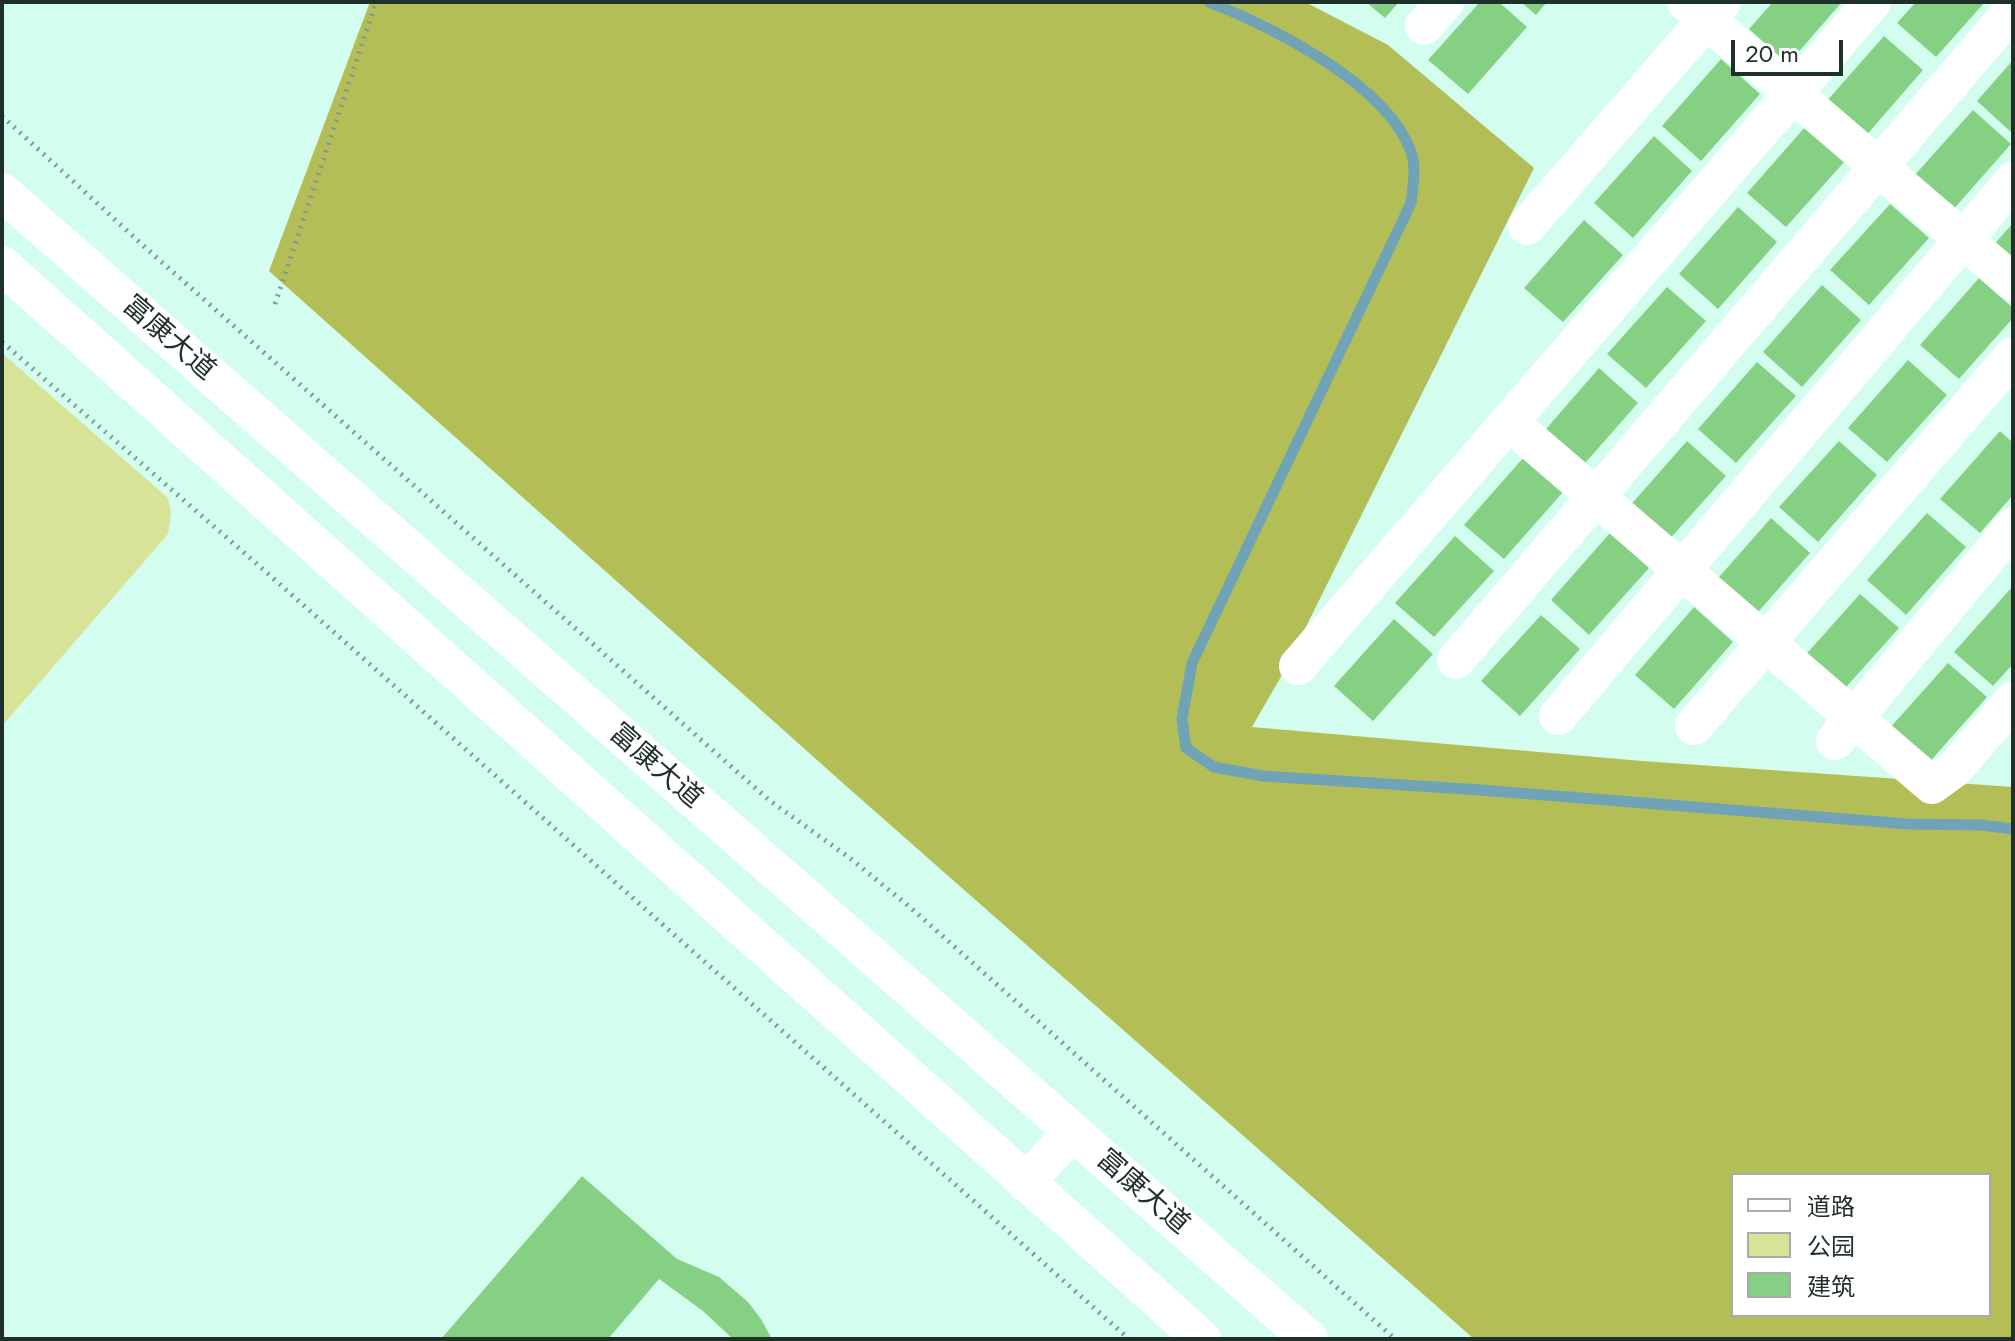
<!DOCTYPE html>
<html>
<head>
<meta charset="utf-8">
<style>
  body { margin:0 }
  #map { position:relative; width:2015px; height:1341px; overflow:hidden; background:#d3feef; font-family:Jost,"Noto Sans SC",sans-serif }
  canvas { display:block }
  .frame { position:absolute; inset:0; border:4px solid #1f302a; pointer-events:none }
  .legend { position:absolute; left:1731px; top:1173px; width:260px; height:144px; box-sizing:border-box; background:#fff; border:2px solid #a5acaa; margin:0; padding:10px 14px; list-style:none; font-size:24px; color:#1f302a }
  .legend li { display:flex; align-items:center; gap:16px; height:40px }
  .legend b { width:40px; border:2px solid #a5acaa }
  .scale { position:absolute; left:1731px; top:40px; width:112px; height:36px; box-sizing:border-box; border:4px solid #1f302a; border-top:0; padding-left:10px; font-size:24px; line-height:28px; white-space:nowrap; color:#1f302a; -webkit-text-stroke:6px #fff; paint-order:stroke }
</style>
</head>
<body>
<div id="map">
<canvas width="2015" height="1341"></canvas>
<div class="frame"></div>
<ul class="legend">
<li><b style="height:10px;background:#fff"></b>道路</li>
<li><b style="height:22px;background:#d8e397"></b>公园</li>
<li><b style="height:22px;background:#86d083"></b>建筑</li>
</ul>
<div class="scale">20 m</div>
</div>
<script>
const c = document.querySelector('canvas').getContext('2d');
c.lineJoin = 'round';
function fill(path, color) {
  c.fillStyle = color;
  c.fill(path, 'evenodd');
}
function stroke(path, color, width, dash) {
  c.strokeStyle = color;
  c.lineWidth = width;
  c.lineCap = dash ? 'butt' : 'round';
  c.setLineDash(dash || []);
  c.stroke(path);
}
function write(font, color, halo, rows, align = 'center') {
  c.font = font + ' Jost,"Noto Sans SC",sans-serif';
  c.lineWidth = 6;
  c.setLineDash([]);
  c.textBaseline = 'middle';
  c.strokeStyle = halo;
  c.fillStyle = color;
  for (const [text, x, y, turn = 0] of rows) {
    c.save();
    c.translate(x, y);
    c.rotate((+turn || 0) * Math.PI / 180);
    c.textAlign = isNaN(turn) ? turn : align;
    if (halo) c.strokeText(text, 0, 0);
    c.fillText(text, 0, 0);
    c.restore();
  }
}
fill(new Path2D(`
  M2,353L168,498L171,513L168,534L2,726Z`), '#d8e397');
fill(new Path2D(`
  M370,2H1305L1388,45L1534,168L1282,675L1252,727L1642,761L2013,787V1339H1474L845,785L269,271ZM1733,1175H1989V1315H1733Z`), '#b3be56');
stroke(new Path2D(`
  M1209,2C1272,27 1384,83 1410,149C1417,167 1413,184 1411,203L1192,663L1182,719L1186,748L1214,767L1263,776L1481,790L1908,824L1981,825L2013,829`), '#71a3b6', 11);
fill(new Path2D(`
  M1366,2H1399L1385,18Z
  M1480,2H1499L1527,27L1468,94L1428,60Z
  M1521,2H1547L1536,15Z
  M1773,2H1842L1788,64L1749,29Z
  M1916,2H1985L1936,57L1897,23Z
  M1884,36L1923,70L1864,138L1825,103Z
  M1721,59L1760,94L1701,161L1662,126Z
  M2013,60V134L1977,101Z
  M1973,110L2011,144L1952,211L1913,177Z
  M1806,126L1846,160L1786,227L1747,193Z
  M1654,136L1692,171L1633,238L1594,203Z
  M1890,204L1929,238L1869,305L1830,270Z
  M1738,207L1777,242L1718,309L1679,274Z
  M1584,220L1623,255L1563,322L1524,288Z
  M2013,223V267L1991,248Z
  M1979,278L2013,308V318L1959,379L1920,345Z
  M1822,285L1861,320L1802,387L1763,352Z
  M1667,287L1706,321L1646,388L1607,354Z
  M1908,360L1947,395L1887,462L1848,428Z
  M1757,362L1796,396L1736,463L1698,429Z
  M1599,368L1638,403L1579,470L1540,436Z
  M2000,431L2013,443V495L1980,533L1940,499Z
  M1687,441L1726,476L1666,543L1627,509Z
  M1839,441L1877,475L1818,542L1779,507Z
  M1524,457L1563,492L1504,559L1464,525Z
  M1927,513L1966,547L1906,615L1867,580Z
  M1771,518L1810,553L1751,620L1712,585Z
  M1610,533L1649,568L1589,635L1551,600Z
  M1455,536L1494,571L1434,637L1395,603Z
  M2013,586V664L1993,686L1954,652Z
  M1860,594L1899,628L1839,695L1800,661Z
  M1694,607L1733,642L1674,709L1635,675Z
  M1541,615L1580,649L1520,716L1481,681Z
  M1394,619L1433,654L1373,721L1334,686Z
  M1948,663L1987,697L1927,765L1888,730Z
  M582,1176L677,1259L719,1277L748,1302L761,1319L772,1339H733L703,1311L659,1279L608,1339H441Z`), '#86d083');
stroke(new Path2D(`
  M2,116L147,249L769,800L851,859L911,908L1395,1339
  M275,304L376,2
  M2,342L265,571L1129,1339`), '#7d9b91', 5, [2, 6]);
stroke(new Path2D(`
  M1686,2L2013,282
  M1424,26L1445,2
  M2,192L1309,1339
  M1527,226L1722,2
  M2,265L1202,1339
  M1509,422L1932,785L1954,769L2013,701
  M1456,660L2013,10
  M1298,666L1872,2
  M1558,716L2013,181
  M1694,726L2013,356
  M1835,741L2013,527
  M1026,1183L1072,1132`), '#fff', 38);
write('28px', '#1f302a', '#fff', [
  ["富康大道",168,339,41],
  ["富康大道",655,767,41],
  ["富康大道",1142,1193,41]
]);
</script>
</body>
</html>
